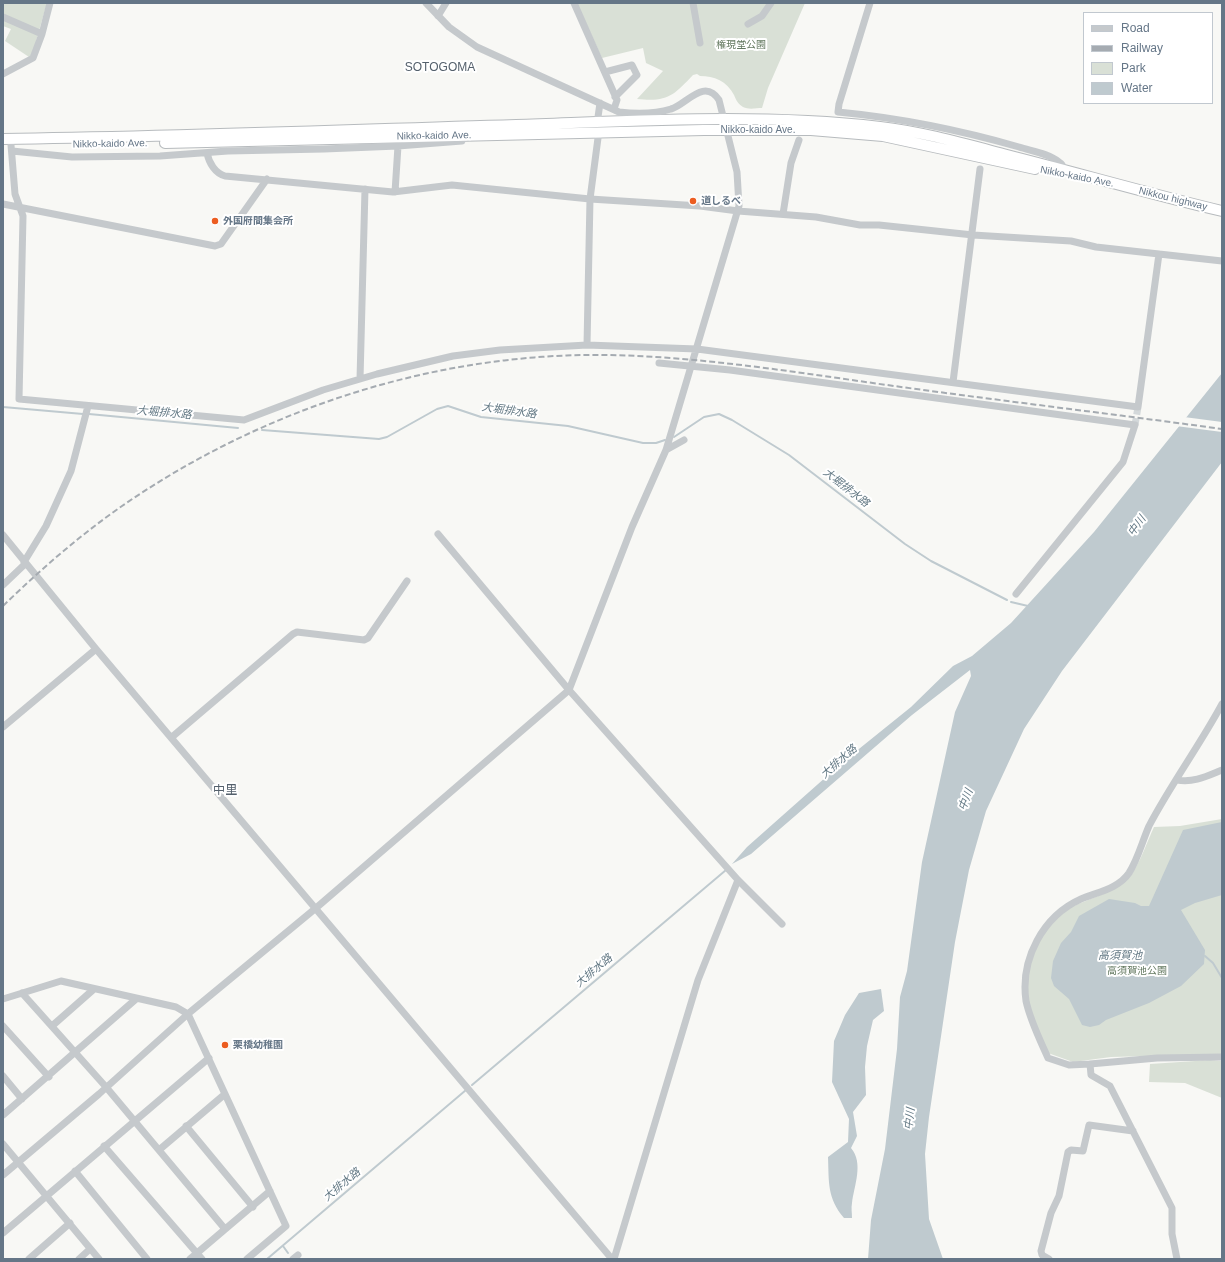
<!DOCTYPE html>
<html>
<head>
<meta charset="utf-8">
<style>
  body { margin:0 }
  #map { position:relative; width:1225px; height:1262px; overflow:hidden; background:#f8f8f5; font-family:Arial,sans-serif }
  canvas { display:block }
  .frame { position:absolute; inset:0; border:4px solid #657687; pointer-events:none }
  .legend { position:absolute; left:1083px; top:12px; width:130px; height:92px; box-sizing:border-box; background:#fff; border:1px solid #c1c8cf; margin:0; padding:5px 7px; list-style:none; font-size:12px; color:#657687 }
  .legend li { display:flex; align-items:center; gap:8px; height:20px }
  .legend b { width:20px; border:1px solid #c1c8cf }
</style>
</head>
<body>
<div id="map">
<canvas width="1225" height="1262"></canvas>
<div class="frame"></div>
<ul class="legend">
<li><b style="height:5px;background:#c5c9cc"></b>Road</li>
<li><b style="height:5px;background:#a5abb1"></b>Railway</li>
<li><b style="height:11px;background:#d9e0d6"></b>Park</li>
<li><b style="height:11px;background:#bfcacf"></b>Water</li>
</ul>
</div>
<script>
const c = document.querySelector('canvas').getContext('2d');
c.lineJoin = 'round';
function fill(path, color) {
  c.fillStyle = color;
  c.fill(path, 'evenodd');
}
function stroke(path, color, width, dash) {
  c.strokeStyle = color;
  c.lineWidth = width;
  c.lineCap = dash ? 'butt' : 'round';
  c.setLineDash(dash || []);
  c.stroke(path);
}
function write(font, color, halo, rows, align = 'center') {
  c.font = font + ' Arial,"Noto Sans JP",sans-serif';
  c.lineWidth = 4;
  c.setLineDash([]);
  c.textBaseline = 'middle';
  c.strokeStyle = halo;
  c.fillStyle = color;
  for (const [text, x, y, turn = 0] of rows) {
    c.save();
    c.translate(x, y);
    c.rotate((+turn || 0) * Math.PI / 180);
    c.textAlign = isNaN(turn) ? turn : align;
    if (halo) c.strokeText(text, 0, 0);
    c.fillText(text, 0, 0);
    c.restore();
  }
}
fill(new Path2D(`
  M3,3H47L32,55L29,57L5,41L11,29L3,26Z
  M577,3H805L768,88L762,108C756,108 749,110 743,107C738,104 736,100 734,95C727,81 714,76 700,76L697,74L693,75C673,96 668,102 637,99L663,71L646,63L643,48L602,58Z
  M1222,819V1054L1111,1057L1073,1062L1048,1053C1042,1036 1029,1013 1028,996C1025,961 1042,922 1074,906C1093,897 1119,891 1132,874C1141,860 1147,842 1154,827L1180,826Z
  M1210,1060L1222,1061V1098L1185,1083L1149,1082L1150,1064Z`), '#d9e0d6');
fill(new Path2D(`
  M1222,373V462L1062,671L1024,729L986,811L969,870L955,942L929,1117L925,1154L929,1219L943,1259H868L871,1220L885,1149L897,1049L900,997L907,971L922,862L955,712L971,676L970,670L912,715L751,854L732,864L747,847L844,761L911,707L953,666L972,656L1011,623L1094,532Z
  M1222,822V895L1195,903L1181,910L1205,950L1204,964L1181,986L1149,1003L1106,1020L1099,1025L1090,1027L1082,1025L1069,999L1054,986L1051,978L1053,961L1061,943L1071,932L1079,916L1109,899L1135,903L1141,906H1149L1183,830Z
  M881,989L884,1011L873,1020L867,1046L865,1067L866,1095L853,1112L857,1136L851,1148C864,1163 854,1186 852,1203C851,1208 852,1213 852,1218H844C827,1198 829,1182 828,1157L848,1142L849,1119L832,1082L834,1041L845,1015L859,993Z`), '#bfcacf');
fill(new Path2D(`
  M1184,417L1222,422V432L1176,426Z`), '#f8f8f5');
stroke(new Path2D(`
  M3,407L83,414
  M89,414L238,428
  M262,430L379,439L387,437L437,409L448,406L481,417L568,426L643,443H656L665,440
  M674,437L704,417L719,414L732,420L789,455L905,544L931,561L1007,600
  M1011,602L1028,606
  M1205,956L1213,963L1222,978
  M472,1085L726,870
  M283,1246L288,1253
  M267,1259L466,1090`), '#bfcacf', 2);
stroke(new Path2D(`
  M1135,425L1138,407`), '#d3d8da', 7, [7, 3.5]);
const highway = new Path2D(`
  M3,139C174,137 345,130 516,125C637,121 760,113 880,127C923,132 965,144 1007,155C1078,173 1150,194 1222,211
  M165,143L704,130H811L883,136L1035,169`);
stroke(highway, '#b7bbbe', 12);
stroke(new Path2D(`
  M574,3L617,100L614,109
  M693,3L700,43
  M870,3L839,104L838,112C900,118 960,130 1019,147C1031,151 1048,153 1059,162C1064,165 1064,170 1062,175
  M438,16L446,3
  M3,17L42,34
  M748,24L762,16L771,3
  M605,72L632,65L637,75L615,97
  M3,74L33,58L42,34L50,3
  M598,117L600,103
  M11,145L15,194L23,216L19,399L244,420L323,390L377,374L453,356L500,350L587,345L697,349L1138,407L1159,254
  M12,151L72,157L160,156L228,151L324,149L398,146
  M207,153C209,163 215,173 225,176L393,192L452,185L590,199L700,206L738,211L816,217L860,225H879L973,235L1071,241L1096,247L1222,261
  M395,192L398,146L462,141L463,136
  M3,204L215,246L221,244L267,179
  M783,214L791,163L799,140
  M587,345L590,199L598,138
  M659,363L730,370L1135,425L1123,462L1016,594
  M360,379L365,189
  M953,382L980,169
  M666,450L684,440
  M438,534L569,690L738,880L782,924
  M3,535L96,649L612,1259
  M24,562L46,526L71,471L88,406
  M3,585L25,564
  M3,727L96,649
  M172,737L293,634L297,632L364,640L368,638L407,581
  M1177,780C1194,783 1207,776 1222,770
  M22,993L106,1087L225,1229
  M3,999L61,981L176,1007L188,1014L286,1226L247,1259
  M3,1026L49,1077
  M52,1026L94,989
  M1090,1064L1157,1058L1222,1057
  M3,1076L22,1099
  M3,1115L136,999
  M186,1126L253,1207
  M3,1144L99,1259
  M104,1146L202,1259
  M159,1150L225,1094
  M75,1171L147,1259
  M3,1175L99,1094L189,1013L316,908L569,690L632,527L666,450L739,206L737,172L719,100C704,77 686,105 671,109C655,114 636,114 619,112L477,47L449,27L426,3
  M3,1233L209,1058
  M29,1259L70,1223
  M79,1259L90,1249
  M190,1259L270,1191
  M293,1259L298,1255
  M614,1259L698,980L738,880
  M1049,1259L1042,1255L1041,1251L1051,1213L1059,1196L1068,1152L1071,1150L1083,1151L1089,1125L1133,1131
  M1177,1259L1172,1234V1208L1110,1086L1091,1075L1090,1064L1069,1065L1048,1058C1040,1040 1030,1020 1026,1001C1020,959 1043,916 1081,899C1097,892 1118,889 1129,873C1138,859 1142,842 1149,826C1171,784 1200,745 1222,704`), '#c5c9cc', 7);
stroke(highway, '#fff', 10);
stroke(new Path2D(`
  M3,606C40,570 79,536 122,506C264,408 437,352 610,355C705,357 800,373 894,386C1003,401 1113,414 1222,429`), '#a5abb1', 2, [6, 3]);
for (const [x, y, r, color] of [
  [693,201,4,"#ec5d21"],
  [215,221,4,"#ec5d21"],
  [225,1045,4,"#ec5d21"]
]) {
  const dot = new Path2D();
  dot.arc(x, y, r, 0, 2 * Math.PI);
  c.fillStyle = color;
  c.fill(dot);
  stroke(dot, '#fff', 1.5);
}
write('10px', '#647960', '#fff', [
  ["権現堂公園",741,45],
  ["高須賀池公園",1137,971]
]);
write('10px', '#657687', '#fff', [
  ["Nikko-kaido Ave.",758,130],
  ["Nikko-kaido Ave.",434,136,-1],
  ["Nikko-kaido Ave.",110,144,-1],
  ["Nikko-kaido Ave.",1077,177,11],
  ["Nikkou highway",1173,199,14]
]);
write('bold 10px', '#657687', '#fff', [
  ["道しるべ",701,201],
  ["外国府間集会所",223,221],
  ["栗橋幼稚園",233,1045]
], 'left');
write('italic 11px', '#617783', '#fff', [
  ["大堀排水路",509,411,8],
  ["大堀排水路",164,413,5],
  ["大堀排水路",846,488,38],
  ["中川",1137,526,-54],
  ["大排水路",839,762,-41],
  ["中川",966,800,-69],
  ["高須賀池",1120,956],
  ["大排水路",594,971,-40],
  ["中川",910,1119,-83],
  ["大排水路",342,1185,-40]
]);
write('12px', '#54606c', '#fff', [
  ["SOTOGOMA",440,68],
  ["中里",225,791]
]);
</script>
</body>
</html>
